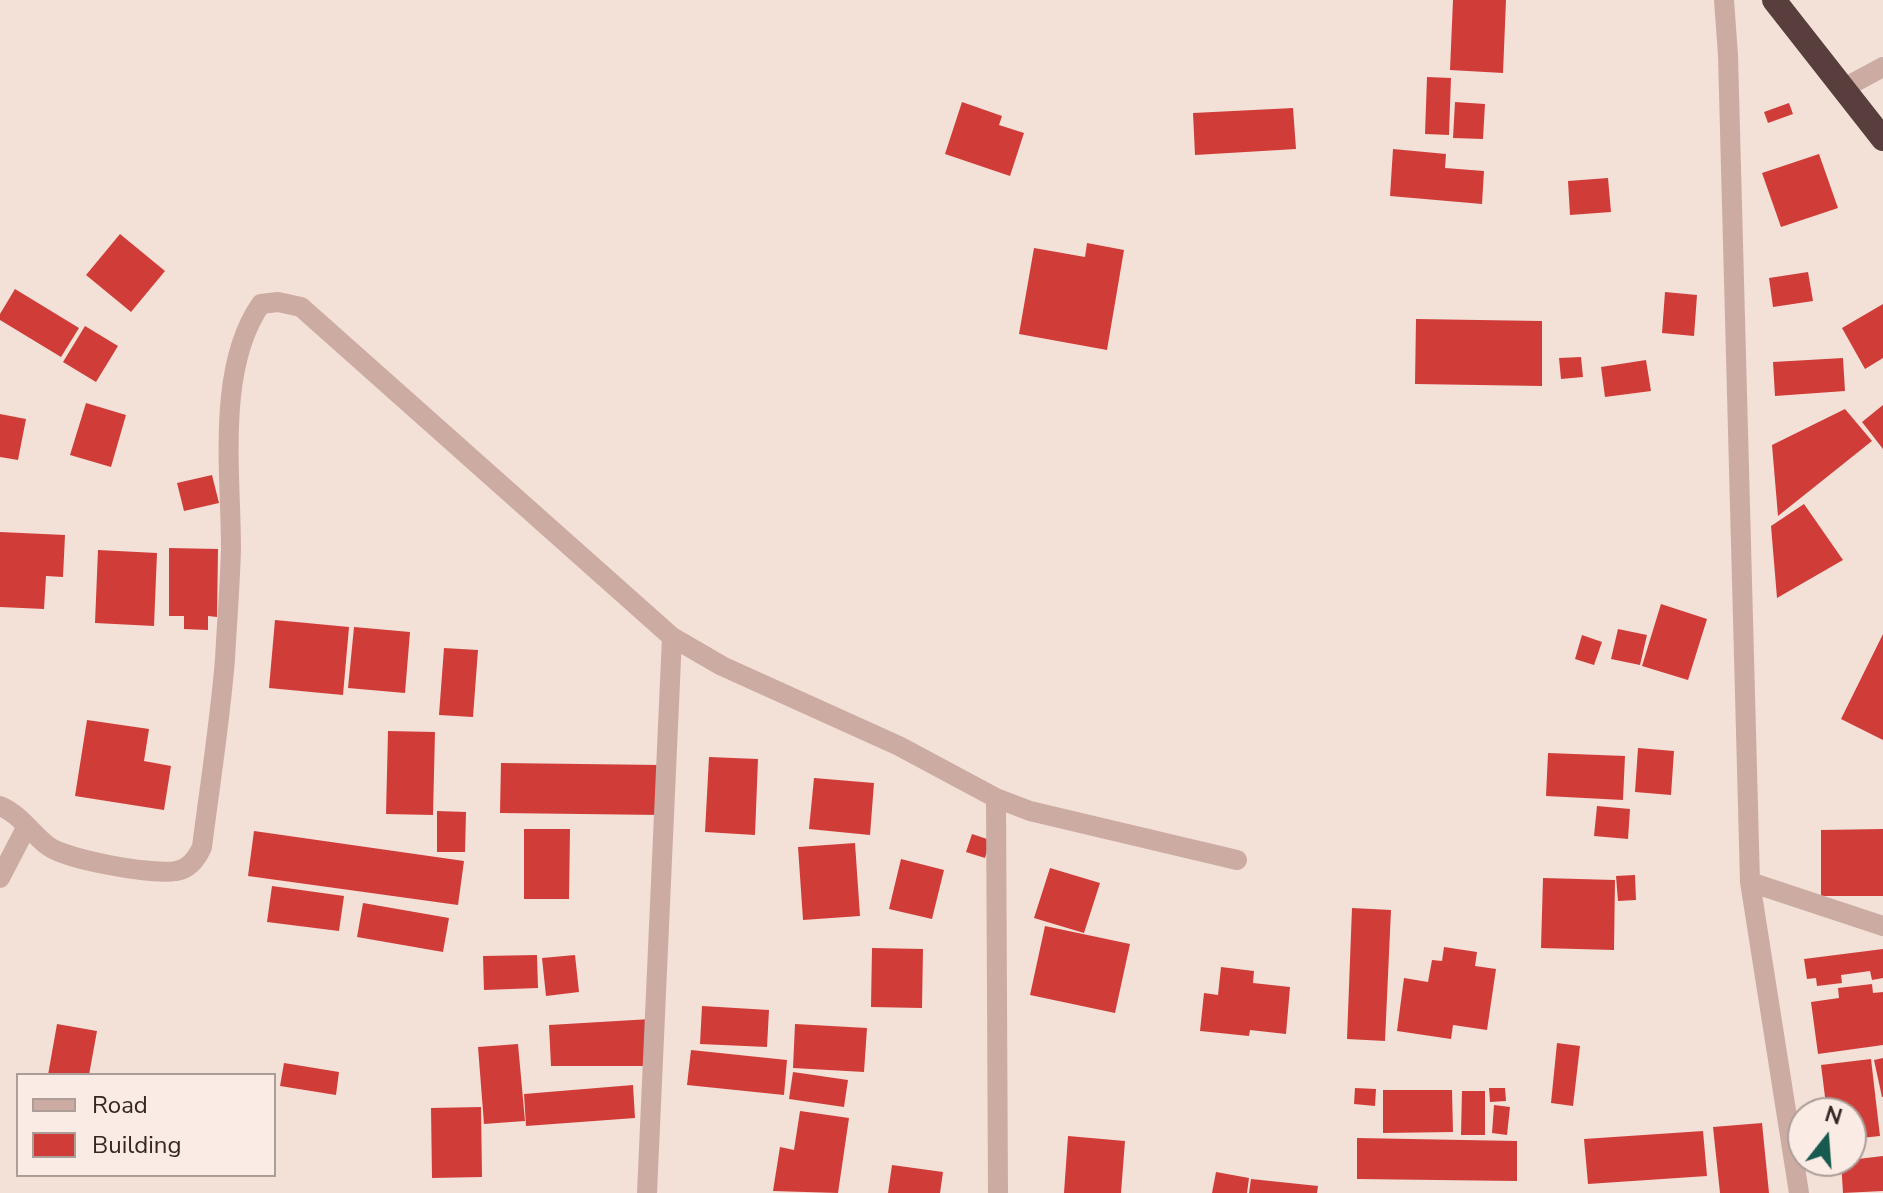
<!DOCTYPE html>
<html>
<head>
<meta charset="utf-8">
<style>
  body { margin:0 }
  #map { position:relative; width:1883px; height:1193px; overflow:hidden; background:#f3e0d7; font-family:"Nunito Sans",sans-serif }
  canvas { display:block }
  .legend { position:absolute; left:16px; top:1073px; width:260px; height:104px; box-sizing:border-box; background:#faebe4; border:2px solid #ac9d98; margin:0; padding:10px 14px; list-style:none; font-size:24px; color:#362725 }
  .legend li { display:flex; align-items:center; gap:16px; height:40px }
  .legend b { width:40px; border:2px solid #ac9d98 }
  .north { position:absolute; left:1787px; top:1097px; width:80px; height:80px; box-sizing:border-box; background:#faebe4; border:2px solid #ac9d98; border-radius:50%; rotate:17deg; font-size:22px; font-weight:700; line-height:32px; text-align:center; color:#362725 }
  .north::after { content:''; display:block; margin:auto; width:28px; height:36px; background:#185a50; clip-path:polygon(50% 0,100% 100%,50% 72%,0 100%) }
</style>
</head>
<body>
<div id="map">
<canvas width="1883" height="1193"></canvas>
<ul class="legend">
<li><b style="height:10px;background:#ccaca2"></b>Road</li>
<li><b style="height:22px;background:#d03d39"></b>Building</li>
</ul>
<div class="north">N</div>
</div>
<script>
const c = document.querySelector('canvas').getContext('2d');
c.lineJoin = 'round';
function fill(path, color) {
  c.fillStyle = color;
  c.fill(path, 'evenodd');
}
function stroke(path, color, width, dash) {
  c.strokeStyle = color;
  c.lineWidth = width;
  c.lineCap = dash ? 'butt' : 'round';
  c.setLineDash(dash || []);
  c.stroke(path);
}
fill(new Path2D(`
  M1453,0H1506L1503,73L1450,70Z
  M1427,77L1451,78L1449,135L1425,134Z
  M962,102L1002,116L999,125L1024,133L1010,176L945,154Z
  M1455,102L1485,104L1483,139L1453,138Z
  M1789,103L1793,114L1768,123L1764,112Z
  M1293,108L1296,149L1195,155L1193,113Z
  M1393,149L1446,154L1445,168L1484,171L1482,204L1390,196Z
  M1819,154L1838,208L1781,227L1762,173Z
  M1608,178L1611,212L1570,215L1568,181Z
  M120,234L165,271L131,312L86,275Z
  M1087,243L1124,250L1107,350L1019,334L1034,248L1085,257Z
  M1808,272L1813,301L1773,307L1769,278Z
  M15,289L79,328L61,357L0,320V314Z
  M1665,292L1697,295L1694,336L1662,333Z
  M1883,304V358L1865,369L1842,328Z
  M1416,319L1542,321V386L1415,384Z
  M85,326L118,346L96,382L63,362Z
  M1581,357L1583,377L1561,379L1559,358Z
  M1843,358L1845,391L1775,396L1773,362Z
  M1646,360L1651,391L1605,397L1601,367Z
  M86,403L126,415L111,467L70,455Z
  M1883,405V449L1862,422Z
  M1845,409L1872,441L1778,516L1772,445Z
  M0,414L26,419L18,460L0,457Z
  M212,475L219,503L184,511L177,483Z
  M1804,504L1843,560L1777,598L1771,526Z
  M0,532L65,535L63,577L46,576L44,609L0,607Z
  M169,548L218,549L217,617L208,616V630L184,629V616H169Z
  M98,550L157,553L154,626L95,623Z
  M1661,604L1707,619L1688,680L1642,666Z
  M275,620L349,627L343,695L269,688Z
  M354,627L410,632L405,693L348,688Z
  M1618,629L1647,635L1640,665L1611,659Z
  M1883,634V740L1841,719Z
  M1582,635L1602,642L1594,665L1575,659Z
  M444,648L478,650L473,717L439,715Z
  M87,720L149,729L144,761L171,766L164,810L75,796Z
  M388,731L435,732L433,815L386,814Z
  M1638,748L1674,751L1671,795L1635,792Z
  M1548,753L1625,756L1623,800L1546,796Z
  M709,757L758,759L755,835L705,832Z
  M501,763L661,765V815L500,813Z
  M814,778L874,783L870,835L809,829Z
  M1597,806L1630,809L1628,839L1594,836Z
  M437,811L466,812L465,852H437Z
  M524,829H570L569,899H524Z
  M1883,829V896H1821V830Z
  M254,831L464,861L458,905L248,876Z
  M972,834L990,840L985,858L966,852Z
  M855,843L860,916L803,920L798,847Z
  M901,859L944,870L932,919L889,909Z
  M1050,868L1100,883L1084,933L1034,918Z
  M1635,875L1636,900L1618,901L1616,876Z
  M1543,878L1615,880L1614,950L1541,948Z
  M272,886L344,896L339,931L267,922Z
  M363,903L449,918L443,952L357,937Z
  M1352,908L1391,910L1385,1041L1347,1039Z
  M1045,926L1130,944L1115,1013L1030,995Z
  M1444,947L1477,952L1475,966L1496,969L1487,1030L1453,1025L1451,1039L1397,1031L1404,978L1428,982L1432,960L1442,961Z
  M872,948L923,949L922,1008L871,1007Z
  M1883,949V978L1872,980L1870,971L1841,975L1842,983L1817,986L1816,978L1807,979L1804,959Z
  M537,955L538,988L484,990L483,956Z
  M575,955L579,992L546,996L542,958Z
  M1221,967L1254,971L1253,983L1290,987L1286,1034L1250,1030L1249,1036L1200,1031L1204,993L1218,995Z
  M1872,984L1873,993L1883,992V1045L1818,1054L1811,1002L1839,998L1838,988Z
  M702,1006L769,1010L767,1047L700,1044Z
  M651,1019L648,1066H551L549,1025Z
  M57,1024L97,1031L89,1075H48Z
  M795,1024L867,1028L864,1072L793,1068Z
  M1557,1043L1580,1046L1573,1106L1551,1103Z
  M518,1044L525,1121L484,1124L478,1047Z
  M691,1050L787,1060L784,1095L687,1085Z
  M1883,1058V1097H1882L1874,1060Z
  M1871,1059L1880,1136L1851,1139V1113H1827L1821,1065Z
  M284,1063L339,1072L336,1095L280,1086Z
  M793,1072L848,1080L844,1107L789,1099Z
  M633,1085L635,1118L526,1126L524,1094Z
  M1355,1088L1376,1089L1375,1106L1354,1104Z
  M1489,1088H1505L1506,1101L1490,1102Z
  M1383,1090H1452L1453,1132L1383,1133Z
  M1462,1091H1485V1135H1461Z
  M1494,1105L1510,1107L1507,1135L1492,1133Z
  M481,1107L482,1177L432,1178L431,1108Z
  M800,1111L849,1118L838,1193L773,1191L780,1147L794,1150Z
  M1762,1123L1769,1193H1720L1713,1127Z
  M1703,1131L1707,1176L1588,1184L1584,1139Z
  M1068,1136L1125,1141L1121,1193H1064Z
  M1357,1138L1517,1141V1181L1357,1179Z
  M1883,1156V1191L1843,1193L1841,1161Z
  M892,1165L943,1172L940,1193H888Z
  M1216,1172L1249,1178L1247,1193H1212Z
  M1251,1179L1318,1186L1317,1193H1249Z`), '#d03d39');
stroke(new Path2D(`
  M1724,0L1728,55L1750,882L1799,1193
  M1844,88L1883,67
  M996,798L998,1193
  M0,806C20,814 32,834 48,846C67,860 152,875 176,871C190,869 197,858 202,847C210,784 220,722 225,659C227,622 230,585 231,549C231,474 216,368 261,304L278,302L301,307L672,637L722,666L899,746L996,798L1030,811L1237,860
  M0,878L27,826
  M1750,882L1883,926
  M647,1193L672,637`), '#ccaca2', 20);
stroke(new Path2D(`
  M1774,0L1883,139`), '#583e3c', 24);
</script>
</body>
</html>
